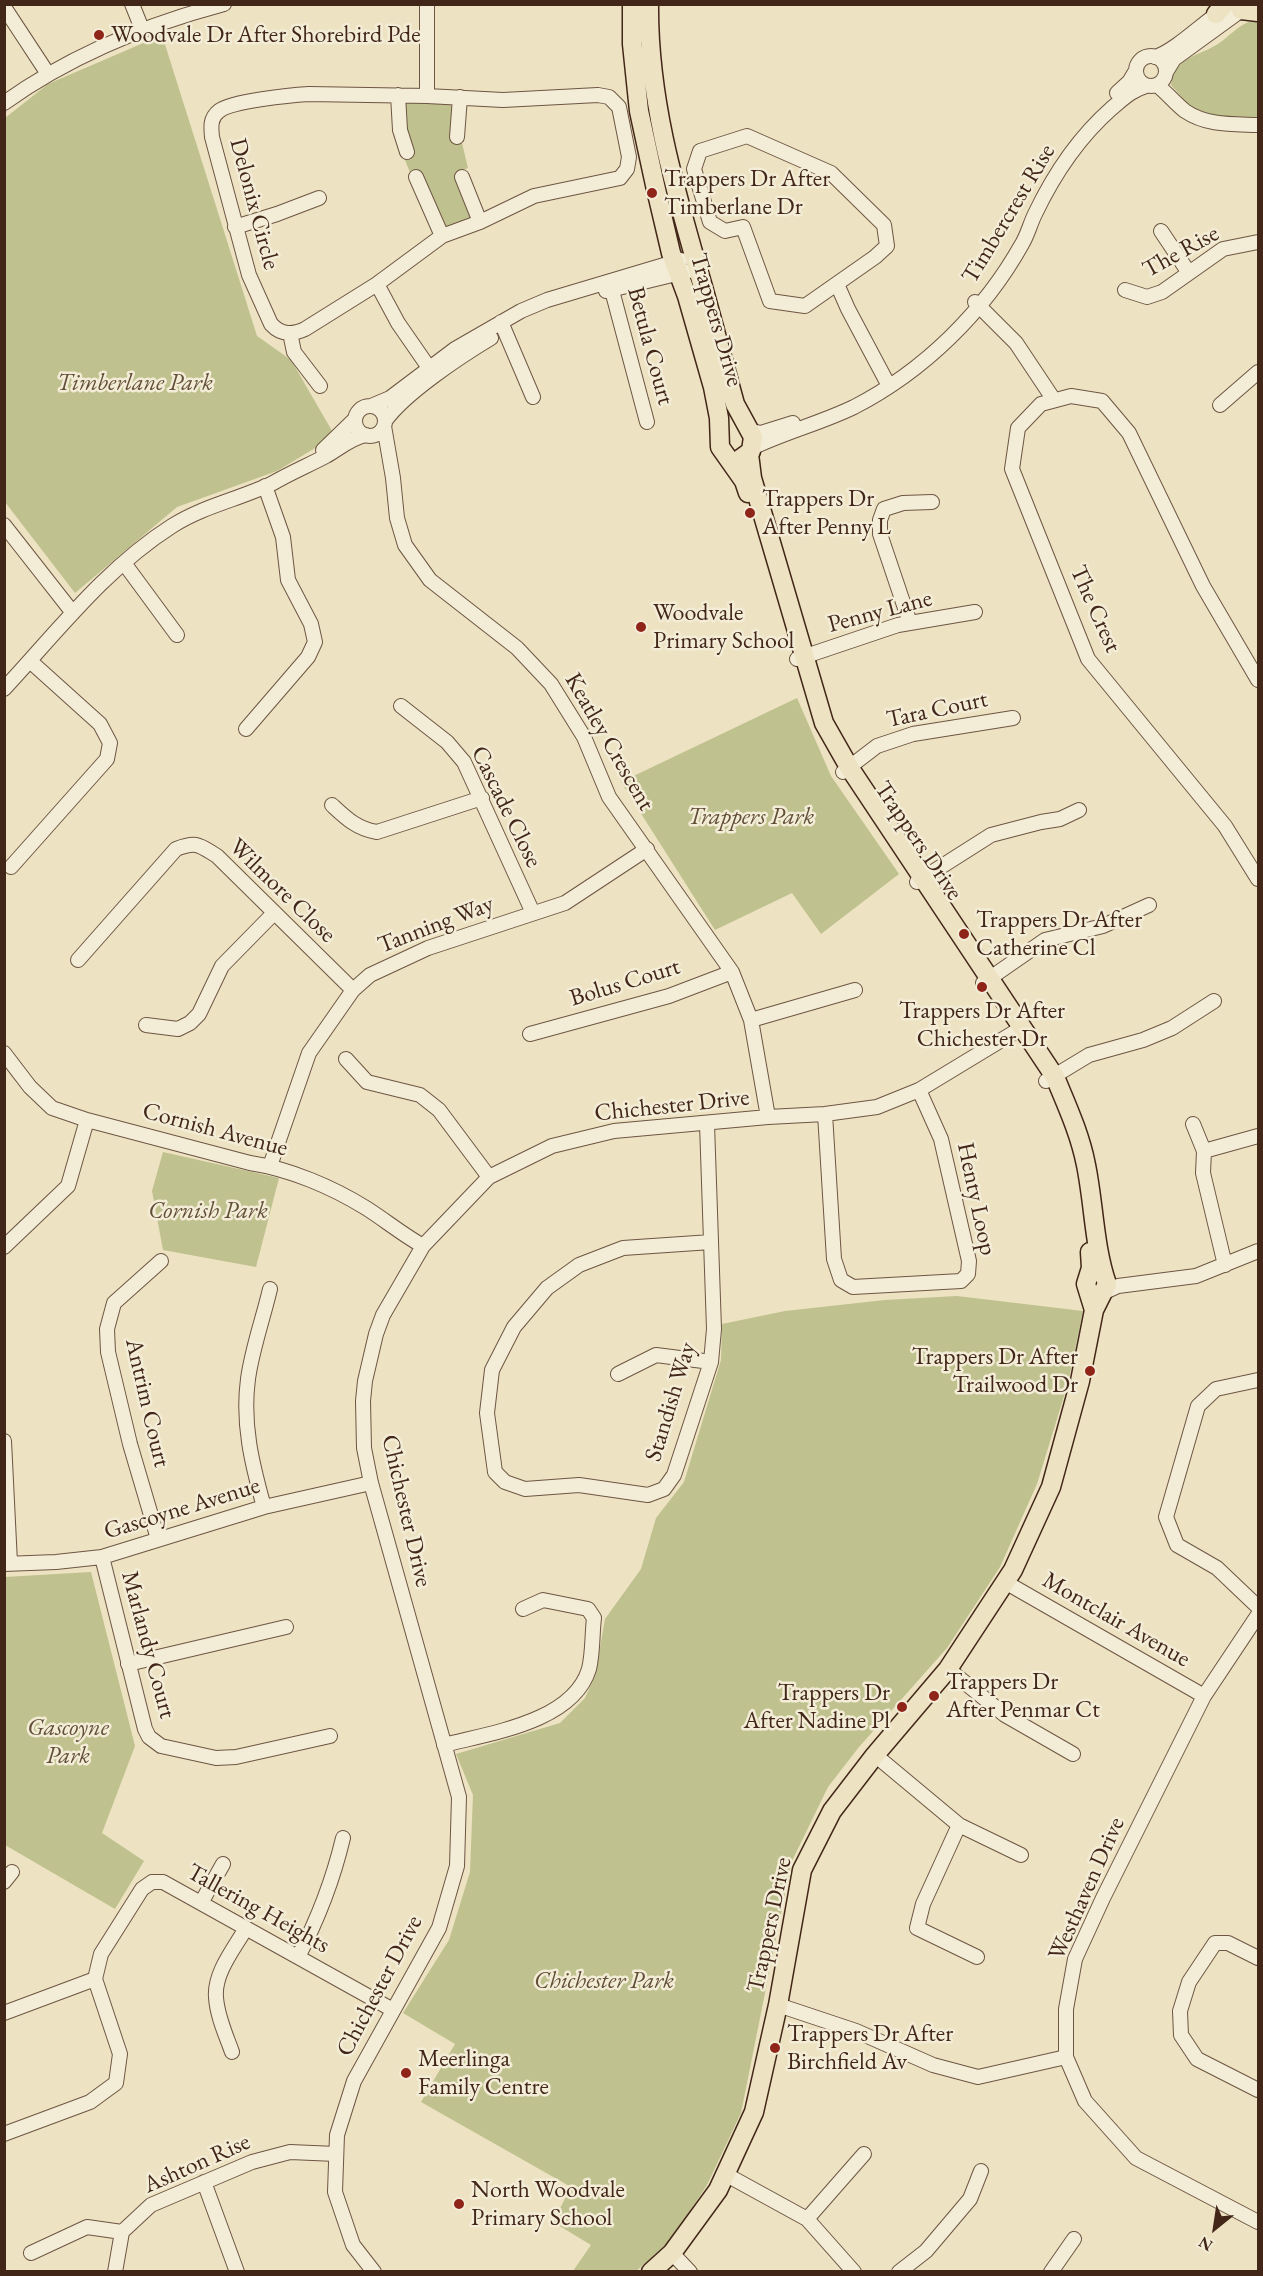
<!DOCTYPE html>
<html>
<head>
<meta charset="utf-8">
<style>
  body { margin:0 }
  #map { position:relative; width:1263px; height:2276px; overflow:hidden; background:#ede2c1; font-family:"EB Garamond",serif }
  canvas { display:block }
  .frame { position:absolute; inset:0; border:6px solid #422719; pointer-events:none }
  .north { position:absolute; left:1185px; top:2198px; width:60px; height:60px; -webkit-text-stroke:4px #f3ecd7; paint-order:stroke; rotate:210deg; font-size:16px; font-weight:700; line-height:24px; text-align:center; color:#422719 }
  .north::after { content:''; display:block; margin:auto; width:21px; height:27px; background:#422719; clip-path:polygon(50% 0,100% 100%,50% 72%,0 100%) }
</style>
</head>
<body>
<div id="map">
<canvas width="1263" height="2276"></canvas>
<div class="frame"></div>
<div class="north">N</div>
</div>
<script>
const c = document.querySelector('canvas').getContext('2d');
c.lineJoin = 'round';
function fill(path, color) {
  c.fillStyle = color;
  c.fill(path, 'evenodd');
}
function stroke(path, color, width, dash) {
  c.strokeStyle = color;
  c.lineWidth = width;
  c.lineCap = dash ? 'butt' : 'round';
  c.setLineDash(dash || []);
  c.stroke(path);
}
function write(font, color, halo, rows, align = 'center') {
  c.font = font + ' "EB Garamond",serif';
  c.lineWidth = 5;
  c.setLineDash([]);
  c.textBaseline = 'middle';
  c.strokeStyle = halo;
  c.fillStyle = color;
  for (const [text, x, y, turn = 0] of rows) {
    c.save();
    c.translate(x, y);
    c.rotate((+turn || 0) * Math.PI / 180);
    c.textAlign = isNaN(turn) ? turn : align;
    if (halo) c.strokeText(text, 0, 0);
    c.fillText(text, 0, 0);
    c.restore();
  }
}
fill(new Path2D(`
  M1253,20L1258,23V120L1208,118L1192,109L1171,85C1176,56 1197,57 1218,44C1231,35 1237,26 1253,20Z
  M162,35L257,336L291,360L335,436L277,471L177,507L75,593L5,502V118L48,84Z
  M408,101L452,102L468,168L455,173L473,218L448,228L444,227L411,175L403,155L405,103Z
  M797,698L831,776L899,874L821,934L792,893L715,930L621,782Z
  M163,1152L279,1178L256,1267L163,1250L152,1191Z
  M957,1296L1083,1311L1068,1383L1037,1484L1000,1567L947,1648L859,1747L828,1787L791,1863L741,2113L707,2185L669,2243L636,2271H573L591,2245L553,2222L571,2187L421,2102L455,2044L403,2013L449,1940L470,1872L473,1795L456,1754L560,1723L585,1698L595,1676L605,1619L641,1569L656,1518L684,1482L721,1360L722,1324L785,1311L885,1300Z
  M91,1572L135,1746L102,1833L144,1861L115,1909L5,1845V1577Z`), '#bfc18e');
const minor = new Path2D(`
  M132,4L142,29
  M4,7L48,74
  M1136 71a15 15 0 1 1 30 0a15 15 0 1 1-30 0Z
  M1155,57C1175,51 1204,22 1224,9
  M1166,72L1174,59L1247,6
  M1157,85C1167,93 1175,103 1185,111C1207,126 1233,124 1258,125
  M1117,93L1129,82L1135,72
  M309,94L427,96L503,100L598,95L609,97L619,107L629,157L627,169L620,178L534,196L480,222L442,236L377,284L305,329C292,335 281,335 271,324L249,275L212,137C211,127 210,118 219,111C231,101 292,95 309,94Z
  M398,95L400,130L407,152
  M427,96V4
  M4,103C71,55 145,25 224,4
  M747,136L831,173L884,225L887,246L875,257L805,306L770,301L743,227L725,231L710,222L694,169L700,151Z
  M457,137L460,97
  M416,177L442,236
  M462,177L480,222
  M235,227L277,214L319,198
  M1161,231L1189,273
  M610,283L647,422
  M377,284L398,323L434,375
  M837,284L848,309L889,386
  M1125,290L1147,297L1162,292L1223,249L1258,242
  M606,291L697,269
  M975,302L1016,343L1054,400
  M501,322L533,397
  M290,333L294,352L320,386
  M1220,405L1258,372
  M371,406L390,398L455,349L521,311L547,300L681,260
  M355 421a15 15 0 1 1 30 0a15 15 0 1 1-30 0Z
  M385,421C405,393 461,356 491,338
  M384,426L393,478L397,518L405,545L430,580L517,648L551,684L584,737L609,797L732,972L751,1020L768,1117
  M749,431L761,433L793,423
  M752,448C785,432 821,423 854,407C924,371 984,312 1022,244C1028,234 1030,224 1035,214C1054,174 1079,137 1112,108C1124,98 1132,90 1146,86
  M323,450L355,419
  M4,525L73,613
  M124,563L177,635
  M910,623L880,534V520L884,509L903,503L932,502
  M797,659L898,625L975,612
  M1258,680L1203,586L1129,433L1102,401L1071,396L1041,404L1018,428L1012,469L1088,659L1225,826L1258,879
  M4,689C57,632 106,568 172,526C203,506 240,499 273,483C290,473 309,465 326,456C340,448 351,438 366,435
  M401,706L447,742L464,762L533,913
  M246,729L308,657L315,642L311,624L288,580L283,537L265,486
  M843,772L877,746L913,734L1013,718
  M332,805C346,818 357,829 377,832L482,798
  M11,867L107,759L110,743L100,724L30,661
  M917,882L991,835L1041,822L1060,819L1079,810
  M78,960L176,849C197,841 199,845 217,856L353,990
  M983,983L1045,940L1103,926L1149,905
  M751,1020L855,990
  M146,1025L178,1029L190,1023L199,1014L222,966L274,913
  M530,1034L669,996L732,972
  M4,1053L30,1087L52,1108L87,1120L250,1163C290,1169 332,1187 366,1208C385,1220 403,1235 423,1246
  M346,1059L367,1082L420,1095L439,1110L489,1177
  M1046,1081L1089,1055L1143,1040L1172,1028L1214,1001
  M825,1114L834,1259L841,1280L853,1287L961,1281L968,1274L969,1261L941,1139L919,1090
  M707,1124L714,1329L711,1362L674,1475L664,1489L648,1495L579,1485L525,1489L505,1482L495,1472L487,1413L492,1370L514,1327L547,1288L579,1265L623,1248L711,1242
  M1193,1124L1204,1151L1203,1173L1225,1265
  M1204,1151L1258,1136
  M270,1166L309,1053L353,990L370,975L428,948L565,903L647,849
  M4,1247L68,1186L87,1120
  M1105,1292L1118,1286L1196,1276L1258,1251
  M618,1374L656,1355L711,1362
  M1258,1380L1216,1389L1198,1406L1166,1517L1177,1545L1217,1568L1258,1607
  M4,1441L10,1563
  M264,1507C252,1464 242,1424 248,1379C252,1349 263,1319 270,1289
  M158,1539L130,1444L108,1352L107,1329L114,1303L161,1261
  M102,1557L145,1729L149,1737L161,1746L216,1758L236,1757L330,1736
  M4,1564L56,1562L102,1557L264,1507L371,1483
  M1005,1582L1204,1696
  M1258,1615L1204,1696L1103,1898L1075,1959L1066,2009V2057L1085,2101L1136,2158L1258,2222
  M128,1664L286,1627
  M948,1669L1005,1715L1073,1754
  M444,1745C490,1733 573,1722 589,1669C593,1653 592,1634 594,1618L588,1609L543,1600L523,1609
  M875,1755L959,1825L1021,1855
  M959,1825L923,1904L917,1928L977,1957
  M4,1882L12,1872
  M201,1903L223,1864
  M298,1957C318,1919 333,1880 343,1838
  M1258,1958L1228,1943H1215L1189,1982L1180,2011L1181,2035L1197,2059L1258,2090
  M778,2005L856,2031L933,2065L978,2077L1066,2057
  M4,2013L95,1979
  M232,2052C226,2035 217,2016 216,1997C214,1973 234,1949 246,1928
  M4,2134L90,2102L116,2083L120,2054L95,1979L101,1954L142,1889L152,1882H163L393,2010
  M725,2174L807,2219L854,2272
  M204,2182L237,2272
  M807,2219L864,2154
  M31,2253L87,2227L122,2232
  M672,2253L690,2272
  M115,2272L122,2232L151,2205L252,2162L290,2152L336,2154
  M374,2272L353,2245L335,2192L337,2135L354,2081L439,1928L457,1866L459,1797L371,1483L364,1448L363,1401L365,1381L376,1334L383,1315L423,1246L489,1177L552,1146L614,1131L768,1117L825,1114L877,1107L919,1090L1023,1027
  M899,2272L926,2251L970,2199L981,2171
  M1051,2272L1074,2239`);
const major = new Path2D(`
  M632,4V44L639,111L655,185L671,253L687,296L713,387L719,418L720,447L744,481L748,493
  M649,4C648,105 678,199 705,294C715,330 725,367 735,404L753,437L751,451L740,459
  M1241,10L1258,12
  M1216,14L1225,4
  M1090,1252L1091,1268L1086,1284L1094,1310
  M651,2272L672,2253L718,2190L754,2112L778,2005L802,1870L832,1811L875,1755L948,1669L1013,1570L1051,1487L1080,1381L1094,1310L1107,1284C1094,1247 1094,1204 1086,1165C1080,1134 1067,1106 1055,1077L849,767L824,723L752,478L749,454`);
stroke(minor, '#6d5643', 16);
stroke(major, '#422719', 21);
stroke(minor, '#f3ecd7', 14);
stroke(major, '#ede2c1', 18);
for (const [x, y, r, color] of [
  [99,35,6,"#8f2418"],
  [652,193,6,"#8f2418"],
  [750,513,6,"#8f2418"],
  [641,627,6,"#8f2418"],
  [964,934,6,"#8f2418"],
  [982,987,6,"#8f2418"],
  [1090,1371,6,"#8f2418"],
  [934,1696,6,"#8f2418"],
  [902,1707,6,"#8f2418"],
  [775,2048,6,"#8f2418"],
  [406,2073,6,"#8f2418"],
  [459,2204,6,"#8f2418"]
]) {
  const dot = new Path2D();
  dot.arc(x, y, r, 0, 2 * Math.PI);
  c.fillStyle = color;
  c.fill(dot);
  stroke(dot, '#f3ecd7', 2);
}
write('24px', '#422719', '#f3ecd7', [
  ["Woodvale Dr After Shorebird Pde",111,35],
  ["Trappers Dr After",664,179],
  ["Timberlane Dr",664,207],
  ["Trappers Dr",762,499],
  ["After Penny L",762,527],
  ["Woodvale",653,613],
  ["Primary School",653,641],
  ["Trappers Dr After",976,920],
  ["Catherine Cl",976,948],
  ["Trappers Dr After",982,1011,"center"],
  ["Chichester Dr",982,1039,"center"],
  ["Trappers Dr After",1078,1357,"right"],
  ["Trailwood Dr",1078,1385,"right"],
  ["Trappers Dr",946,1682],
  ["After Penmar Ct",946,1710],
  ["Trappers Dr",890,1693,"right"],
  ["After Nadine Pl",890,1721,"right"],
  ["Trappers Dr After",787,2034],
  ["Birchfield Av",787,2062],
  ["Meerlinga",418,2059],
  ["Family Centre",418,2087],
  ["North Woodvale",471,2190],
  ["Primary School",471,2218]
], 'left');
write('24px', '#422719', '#f3ecd7', [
  ["Delonix Circle",254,204,75],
  ["Timbercrest Rise",1009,214,-59],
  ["The Rise",1181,252,-29],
  ["Trappers Drive",716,320,74],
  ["Betula Court",650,346,75],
  ["The Crest",1095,609,66],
  ["Penny Lane",880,612,-15],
  ["Tara Court",937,710,-12],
  ["Keatley Crescent",609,742,60],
  ["Cascade Close",506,807,64],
  ["Trappers Drive",918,841,56],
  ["Wilmore Close",282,891,44],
  ["Tanning Way",436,925,-21],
  ["Bolus Court",625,983,-17],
  ["Chichester Drive",672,1106,-6],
  ["Cornish Avenue",215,1130,15],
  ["Henty Loop",976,1199,78],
  ["Standish Way",671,1402,-73],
  ["Antrim Court",147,1403,77],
  ["Gascoyne Avenue",182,1509,-17],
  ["Chichester Drive",406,1511,77],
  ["Montclair Avenue",1116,1620,30],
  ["Marlandy Court",148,1645,75],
  ["Westhaven Drive",1087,1889,-66],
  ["Tallering Heights",258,1909,29],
  ["Trappers Drive",770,1925,-78],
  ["Chichester Drive",380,1986,-62],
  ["Ashton Rise",197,2164,-24]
]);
write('italic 24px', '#614e36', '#f3ecd7', [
  ["Timberlane Park",135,383],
  ["Trappers Park",751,817],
  ["Cornish Park",208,1211],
  ["Gascoyne",68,1728],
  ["Park",68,1756],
  ["Chichester Park",604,1981]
]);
</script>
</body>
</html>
